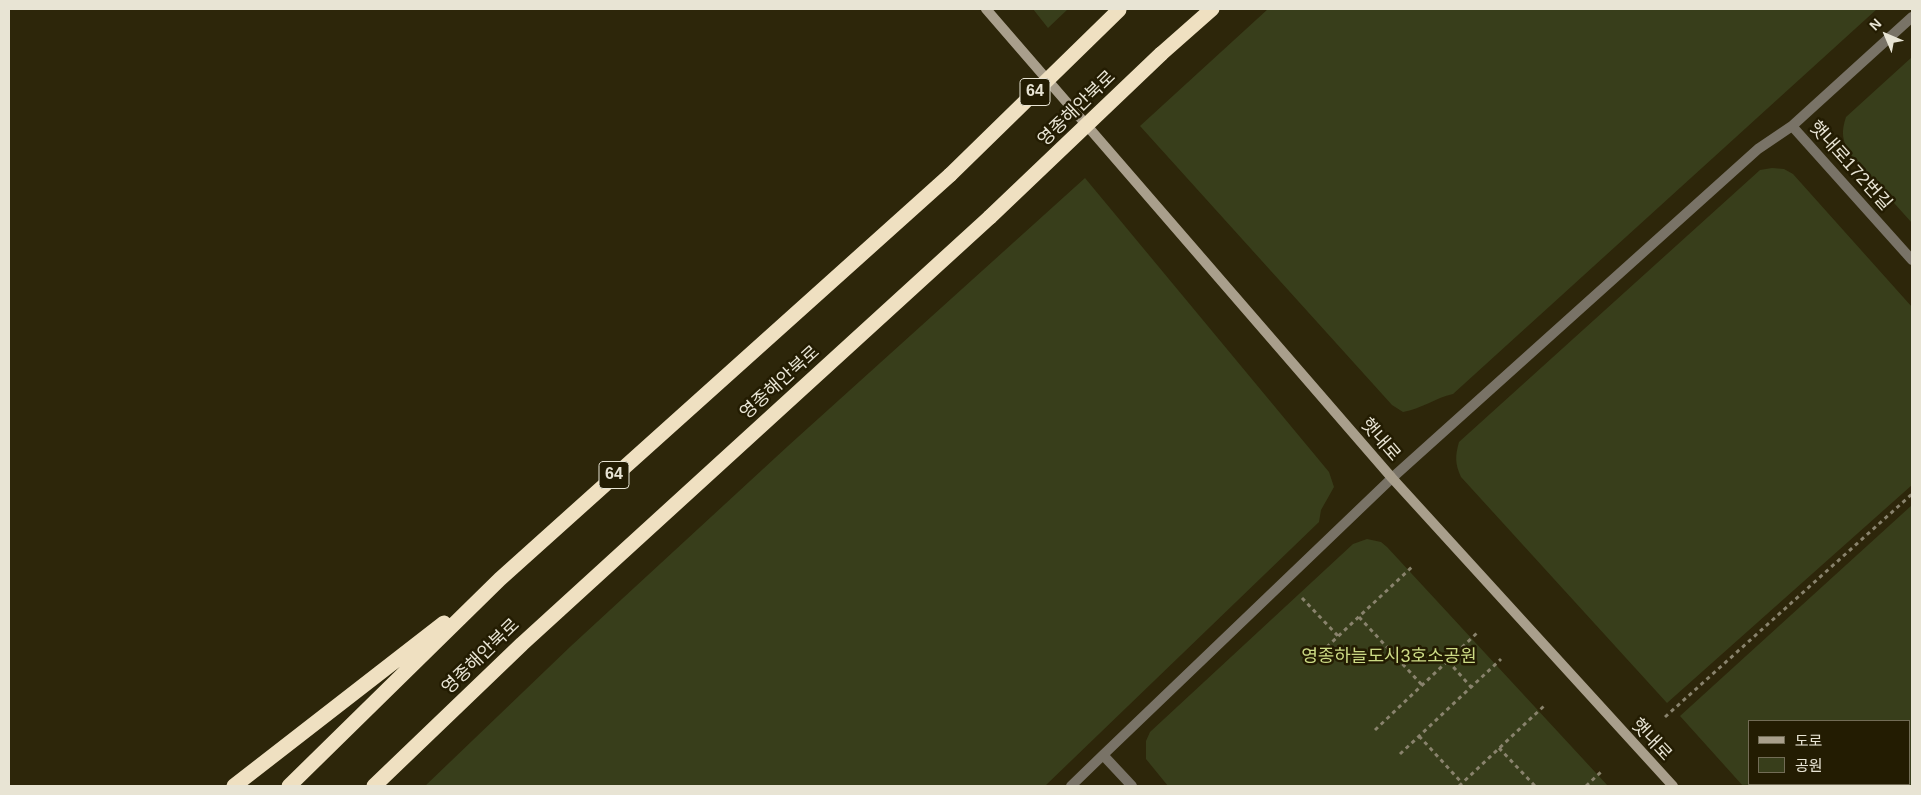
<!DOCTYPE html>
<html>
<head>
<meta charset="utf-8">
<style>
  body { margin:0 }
  #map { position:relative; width:1921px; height:795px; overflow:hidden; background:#2d260a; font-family:Arial,"Noto Sans KR",sans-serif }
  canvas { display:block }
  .frame { position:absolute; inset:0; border:10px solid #e8e4d4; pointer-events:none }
  .legend { position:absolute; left:1748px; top:720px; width:162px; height:65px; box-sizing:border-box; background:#231c02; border:1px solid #726c56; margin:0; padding:6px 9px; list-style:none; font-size:15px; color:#e8e4d4 }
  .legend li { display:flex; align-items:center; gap:10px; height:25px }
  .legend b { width:25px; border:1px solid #726c56 }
  .north { position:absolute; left:1861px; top:10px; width:50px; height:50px; -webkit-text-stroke:4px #231c02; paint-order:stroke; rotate:315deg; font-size:14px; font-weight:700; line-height:20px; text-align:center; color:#e8e4d4 }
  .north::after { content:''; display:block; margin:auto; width:18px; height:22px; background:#e8e4d4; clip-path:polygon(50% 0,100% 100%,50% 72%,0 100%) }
</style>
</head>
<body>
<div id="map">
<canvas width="1921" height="795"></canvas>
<div class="frame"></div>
<ul class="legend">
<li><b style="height:6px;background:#a99f8c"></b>도로</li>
<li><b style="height:14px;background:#383e1b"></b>공원</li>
</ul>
<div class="north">N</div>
</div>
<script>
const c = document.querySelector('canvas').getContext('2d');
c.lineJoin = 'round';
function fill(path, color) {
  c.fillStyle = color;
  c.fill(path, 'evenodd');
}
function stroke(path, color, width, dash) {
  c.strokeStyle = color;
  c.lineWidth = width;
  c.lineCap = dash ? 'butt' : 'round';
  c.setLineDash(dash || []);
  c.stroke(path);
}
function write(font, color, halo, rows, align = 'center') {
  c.font = font + ' Arial,"Noto Sans KR",sans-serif';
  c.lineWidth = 5;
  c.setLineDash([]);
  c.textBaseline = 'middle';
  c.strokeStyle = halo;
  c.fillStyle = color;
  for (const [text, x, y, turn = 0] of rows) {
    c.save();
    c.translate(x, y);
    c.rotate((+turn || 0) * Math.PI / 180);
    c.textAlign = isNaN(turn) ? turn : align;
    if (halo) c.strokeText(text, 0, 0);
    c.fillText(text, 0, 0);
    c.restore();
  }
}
fill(new Path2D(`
  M1033,9H1068L1048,28Z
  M1268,9H1877L1453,394C1435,398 1421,409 1403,412L1392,405L1140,126Z
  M1912,57V223L1850,154C1842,140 1841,132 1846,117Z
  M1772,168L1784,169L1793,174L1912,307V485L1667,703L1461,477C1455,464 1455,456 1459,442L1760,170Z
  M1085,178L1329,472L1334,487L1321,510L1319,522L1045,786H425L571,646L788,446Z
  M1912,505V786H1743L1680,716ZM1910,721V784H1750V721Z
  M1367,539L1381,542L1387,547L1608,786H1168L1146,759V741L1150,732L1353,544Z`), '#383e1b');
stroke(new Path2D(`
  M1302,598L1338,636
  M1359,617L1422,685
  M1315,658L1414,565
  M1448,661L1471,687
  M1665,717L1912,494
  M1375,730L1477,633
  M1419,736L1462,783
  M1499,748L1535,786
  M1400,754L1501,659
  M1459,786L1544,706
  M1586,786L1603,770`), '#89836d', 3, [4, 4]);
stroke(new Path2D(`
  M1912,17L1792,126L1912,260
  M1103,755L1392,478L1758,149L1792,126
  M1071,786L1103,755L1132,786`), '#797367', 10);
stroke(new Path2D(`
  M986,9L1392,478L1673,786`), '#a99f8c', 10);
stroke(new Path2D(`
  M1161,54L1212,9
  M234,786L444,623
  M289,786L500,579L950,175
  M374,786L522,644L990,217`), '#efe0c1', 15);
stroke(new Path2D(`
  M950,175L1119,10
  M990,217L1161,54`), '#efe0c1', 15);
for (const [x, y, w] of [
  [1035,92,30],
  [614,475,30]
]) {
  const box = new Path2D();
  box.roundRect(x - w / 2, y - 13.5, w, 27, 4);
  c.fillStyle = '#231c02';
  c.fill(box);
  stroke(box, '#e8e4d4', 1);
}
write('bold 16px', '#e8e4d4', null, [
  ["64",1035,92],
  ["64",614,475]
]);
write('18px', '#e8e4d4', '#231c02', [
  ["영종해안북로",1077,109,-44],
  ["햇내로172번길",1850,166,48],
  ["영종해안북로",780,383,-42],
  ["햇내로",1380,440,49],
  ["영종해안북로",481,657,-44],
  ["햇내로",1651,740,47]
]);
write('18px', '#cddb85', '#231c02', [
  ["영종하늘도시3호소공원",1389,657]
]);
</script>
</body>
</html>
